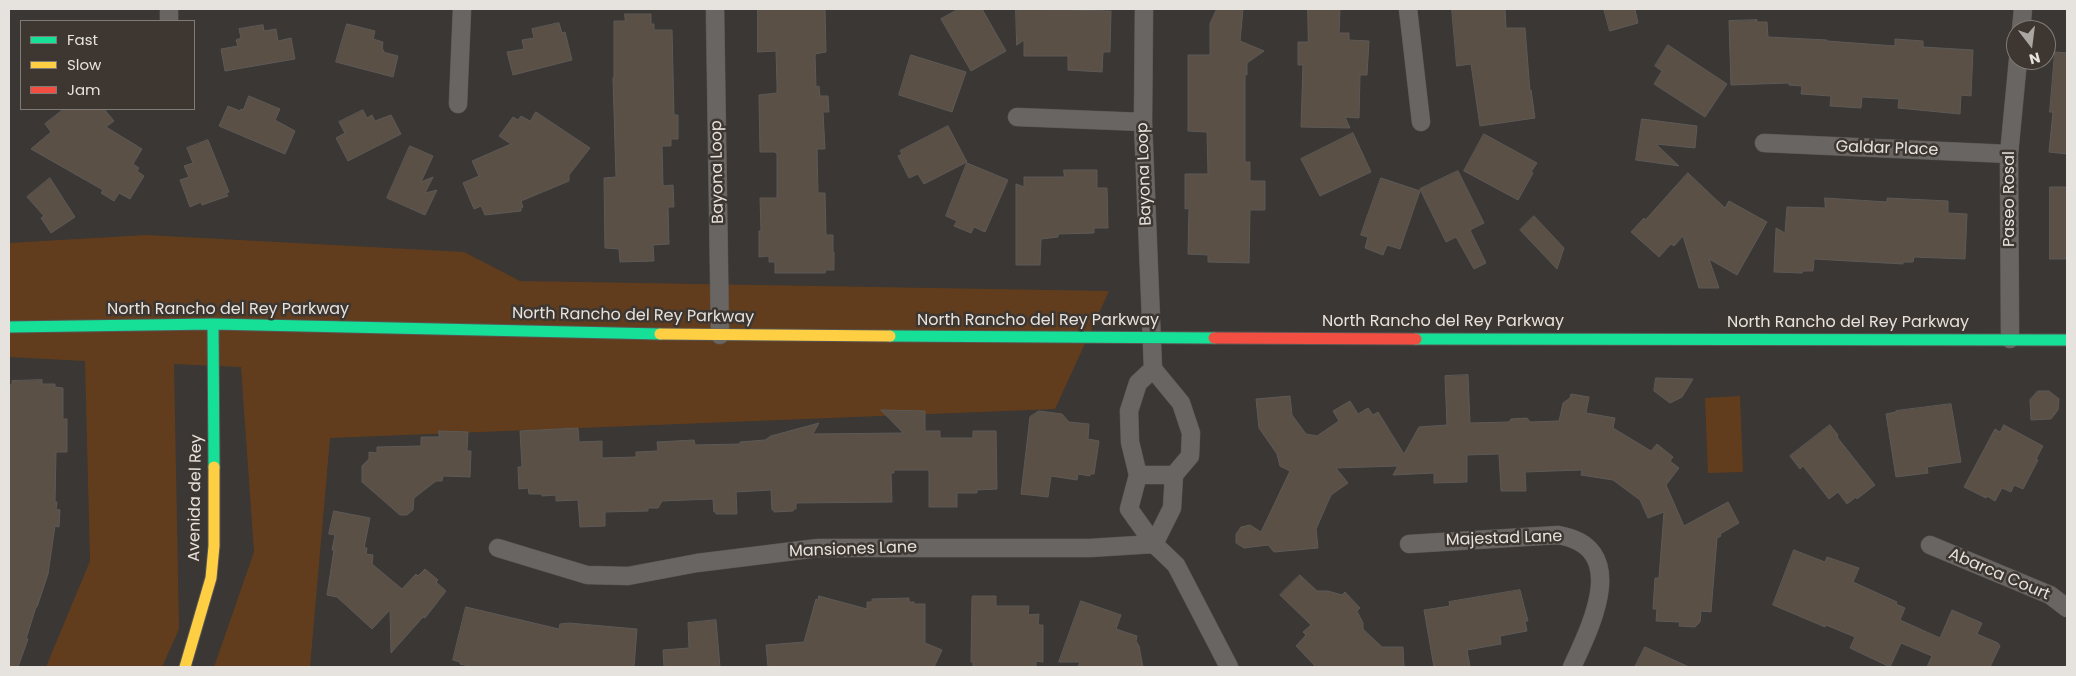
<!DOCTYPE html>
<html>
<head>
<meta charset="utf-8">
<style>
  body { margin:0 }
  #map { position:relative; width:2076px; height:676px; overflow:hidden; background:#3a3734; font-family:Poppins,sans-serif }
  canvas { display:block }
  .frame { position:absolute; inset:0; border:10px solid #e6e2de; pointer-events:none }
  .legend { position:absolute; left:20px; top:20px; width:175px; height:90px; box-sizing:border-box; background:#3d3631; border:1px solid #817b76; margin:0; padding:6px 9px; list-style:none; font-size:15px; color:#e6e2de }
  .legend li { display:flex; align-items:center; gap:10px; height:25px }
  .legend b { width:25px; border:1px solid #817b76 }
  .north { position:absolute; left:2006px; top:20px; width:50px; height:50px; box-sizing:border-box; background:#3d3631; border:1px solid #817b76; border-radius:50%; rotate:165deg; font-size:14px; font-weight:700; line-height:20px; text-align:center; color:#e6e2de }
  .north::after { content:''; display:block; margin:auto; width:18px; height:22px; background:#aaa6a2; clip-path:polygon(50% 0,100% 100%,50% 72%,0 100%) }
</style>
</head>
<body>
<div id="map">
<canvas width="2076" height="676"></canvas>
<div class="frame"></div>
<ul class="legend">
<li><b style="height:6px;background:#16e098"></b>Fast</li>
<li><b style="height:6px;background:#ffcf43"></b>Slow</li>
<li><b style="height:6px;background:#f24e42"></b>Jam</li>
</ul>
<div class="north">N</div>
</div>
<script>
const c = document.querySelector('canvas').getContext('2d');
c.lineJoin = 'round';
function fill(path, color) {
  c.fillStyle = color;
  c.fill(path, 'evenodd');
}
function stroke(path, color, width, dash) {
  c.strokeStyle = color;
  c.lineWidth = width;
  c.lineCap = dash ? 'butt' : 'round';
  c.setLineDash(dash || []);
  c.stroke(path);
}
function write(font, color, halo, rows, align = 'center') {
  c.font = font + ' Poppins,sans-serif';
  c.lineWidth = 5;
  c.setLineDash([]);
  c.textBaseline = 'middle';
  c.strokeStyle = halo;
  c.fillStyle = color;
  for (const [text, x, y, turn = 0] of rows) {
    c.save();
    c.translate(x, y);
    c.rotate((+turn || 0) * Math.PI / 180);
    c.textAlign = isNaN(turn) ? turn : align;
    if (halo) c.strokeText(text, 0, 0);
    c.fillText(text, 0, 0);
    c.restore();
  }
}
fill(new Path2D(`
  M146,235L464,252L520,281L1109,291L1055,409L330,438L310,667H214L254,552L241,367L174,364L179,629L162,667H46L90,561L85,361L9,357V243Z
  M1740,396L1743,472L1708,473L1705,398Z`), '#623d1d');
const building = new Path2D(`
  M758,9H825L826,52L815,54L816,87L819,86L820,96H828L829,112H823L825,149H817L818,193H825L826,235H833V252H834V270H826L825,273H775V262H769V256L759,257V231H761L760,198H777V154L775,152H760L759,95L777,93V85L776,51L758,52Z
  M959,9H982L1006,51L971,71L941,19Z
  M1016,9L1111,11L1110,52H1103L1102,72L1068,70V56H1024V40L1017,45Z
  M1217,9H1243L1240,41L1264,51L1247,63V75L1245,74V162H1250V181H1265V210H1250L1249,263L1208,262V255L1188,254L1189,208L1185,209V174H1208L1207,132L1188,131V55H1210V24Z
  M1308,9H1340L1339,33H1349V40L1369,41L1367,75H1360L1359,118L1345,117L1350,128L1301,127L1303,65H1298V42H1308Z
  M1452,9H1505L1506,28H1525L1530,91L1531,90L1535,118L1480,126L1471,64L1457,66Z
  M1604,9H1635L1638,23L1610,31Z
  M625,14H651V24H654V30H672L674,115H678V139H671V146H662L663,186L673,185L674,207H668L669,244L653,245L654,261L620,262L619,249L605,248L604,178L616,177L613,78L614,77V21H625Z
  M1757,20V22H1767L1768,37L1827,40V41L1895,46V39L1923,41V47L1973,50L1971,96L1961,95L1960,114L1898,108L1899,99L1862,97L1861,108L1830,106L1831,96L1801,94L1802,86L1789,85V83L1731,85L1729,21Z
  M559,23L562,33L565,32L572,60L513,75L507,52L524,49L522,40L534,38L532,29Z
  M347,24L375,31L373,39L383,42L382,50H384L383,52L398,56L393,77L336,62Z
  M263,25L264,31L276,29L278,41L291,38L295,59L225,71L221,49L238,46L236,40L241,38L239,29Z
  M1668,45L1727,84L1705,117L1654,84L1662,71L1655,66Z
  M2055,52L2067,53V154L2049,152L2053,112H2050Z
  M911,55L966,72L952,112L899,95Z
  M249,96L280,109L275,120L295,131L285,154L219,126L228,106L240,111L241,109L243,110Z
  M64,109H104L114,121L106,127L142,149L133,164L139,168L137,171L144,176L130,199L119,193L114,201L101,193L103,190L31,149L51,132L45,124Z
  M363,110L367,118L372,115L375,121L391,115L401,134L348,161L336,138L345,133L339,122Z
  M536,112L590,148L569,175V181L521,201L523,207L521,208V211L485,215L481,206L474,209L463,183L479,176L472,161L511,144L499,136L513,117L518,120L521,116L530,121Z
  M1642,119L1697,126L1695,148L1656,144L1679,166L1636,160Z
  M948,126L967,162L924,184L918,174L909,178L898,156L902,154L900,151Z
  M1353,133L1371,172L1320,196L1301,159Z
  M1484,134L1537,163L1531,172L1533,173L1518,200L1464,171Z
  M208,140L229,192L226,193L228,196L202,205L201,202L190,207L180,180L189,177L184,166L193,163L187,148Z
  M410,146L433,156L421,182L433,177L425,193L437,190L425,215L387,198Z
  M967,163L1008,180L985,232L974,227L971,233L954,226L957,221L946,216Z
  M1064,170H1097V188H1107L1108,228H1094V233L1058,234V237L1041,239L1040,265H1016V184L1024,187V177H1064Z
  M1458,171L1484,223L1470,230L1486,263L1474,269L1456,237L1446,242L1420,189Z
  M1688,173L1725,208L1729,201L1767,222L1737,275L1709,259L1719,288H1699L1683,236L1674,246L1671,244L1659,257L1631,232L1644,218L1645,220Z
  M50,178L75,217L51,233L41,218L44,216L27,197Z
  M1381,178L1420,191L1400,249L1387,245L1383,255L1365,248L1368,237L1361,235Z
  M2050,187H2067V259H2050Z
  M1825,198L1887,202V198L1948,201V213L1967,214L1965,259L1914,257L1913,262H1903V264L1814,259L1813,271H1803L1802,273L1774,272L1776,228L1785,233L1787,207L1825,208Z
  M1534,216L1564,248L1557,269L1520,230Z
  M1468,375L1470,423L1509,422L1511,419L1527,418L1530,422L1559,421L1563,403L1570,398L1571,394L1589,397L1586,413L1615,418L1613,428L1651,451L1657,444L1673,457L1670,461L1679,468L1666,485L1684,526L1728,502L1739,523L1720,534L1721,536L1717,538L1711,612L1701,611L1700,622L1695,627L1679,626L1680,622L1656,621L1657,609H1653L1655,578H1659L1664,512L1648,518L1640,500L1613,480L1581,475L1582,470L1525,472L1526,491H1501L1499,454L1467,455V482L1434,483V473L1393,475L1398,466L1336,468L1348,483L1331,495L1316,529L1318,548L1274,552L1268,545L1244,548L1236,543V534L1241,527L1250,525L1261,532L1290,471L1280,466L1277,454L1259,428L1256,399L1290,396L1292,415L1306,434L1317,436L1339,421L1333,411L1350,401L1358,414L1368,408L1373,415L1378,412L1404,454L1419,427L1447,425L1445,376Z
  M1656,378L1693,379L1682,397L1670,403L1654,391Z
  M42,380V384H55V387L63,388V419H67V452H56L55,502H57L56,509L60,510L59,527L55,526L48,574L37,607H36L26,639H28L18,667H9V385H12V381Z
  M2038,391H2049L2059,399L2058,410L2051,419L2031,420L2030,400Z
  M1951,404L1961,462L1927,467L1928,473L1896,477L1886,414L1896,412V411Z
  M881,410L925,411V431H940V438H973V431H996L997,489L977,490V493H957V507H929V470H894V473H891L892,502L796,503V509H794L793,511L774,512V510H772L771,490L736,492L737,514H716V512H714L713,499L662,501L658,508H648V511L605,512V526L580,527L578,500L556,501V495L542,496V494H529L528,488L519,489L518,467H522L520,431L578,428L579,442L602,441V458L636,457V452L658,451L657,442L694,440L695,445L740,444V442L765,440L771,436L819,423L813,434L903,433Z
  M1039,411L1062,414L1069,422L1089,424L1088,439L1099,441L1094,474H1090V476L1078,474L1077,480L1051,476L1048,497L1021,494L1030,417Z
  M1830,425L1838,435L1837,437L1875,485L1857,499L1856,497L1847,504L1838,492L1829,499L1803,466L1800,469L1790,456Z
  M2004,425L2043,446L2036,459L2038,460L2023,489L2014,485L2011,492L2002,488L1995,501L1987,496L1986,498L1964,487L1995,429L2000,432Z
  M439,431L468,432L467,451H471L470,477L443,476L442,481H436L414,498L413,510L407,515H400L362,482V466L369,459V452L377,453V447L421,446V437H439Z
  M334,511L370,518L364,548H367L366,554L373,555L372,564L402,589L416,574L418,576L425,569L438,580L436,582L446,591L425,618L423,617L391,653L390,610L372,629L337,597L327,595L334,550H332L335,535L329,534Z
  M1794,550L1825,562L1827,557L1859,568L1853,582L1897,602L1896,604L1905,608L1900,620L1940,638L1952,610L1982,623L1977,634L1998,643L2000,646L1990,667H1927L1932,656L1901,643L1890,667L1850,648L1855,637L1826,625L1825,627L1773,605Z
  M1300,575L1317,591H1328L1342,595L1345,592L1360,608L1357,611L1363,623V629L1382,647H1403L1404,667H1316L1296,646L1306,635L1303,632L1311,625L1280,595Z
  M1520,590L1528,621H1525L1527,631L1500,636L1501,644L1467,650L1470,667H1434L1424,610L1450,606L1449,602Z
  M819,596L867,609V602H872V599L909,598V602H914V604H925V643L942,650L934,667H768L766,645L804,642L816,599L818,600Z
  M973,596H996V606H1029L1028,615L1039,614L1038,625H1043V662L1036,661V667H973V662H971L972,598Z
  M1081,601L1121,615L1116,629L1137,636L1136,641L1139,646L1143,667H1078L1080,662H1059Z
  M466,607L559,629L560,624L569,623L637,629L634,667H474L460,664V662L453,660Z
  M716,620L720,667H664L663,650L689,648L688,623Z
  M1645,647L1689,667H1635Z`);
fill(building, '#5b5046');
stroke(building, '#5c5957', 1);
const street = new Path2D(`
  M715,9L720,335
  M1144,9L1143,122L1153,369L1181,403L1191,433L1190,456L1174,475L1172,508L1154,544
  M1408,9L1421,122
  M169,21V9
  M2021,30L2023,9
  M458,104L462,9
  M1017,117L1143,122
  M1764,143L2009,154
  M2010,339L2009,154L2018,60
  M1153,369L1138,383L1129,411L1130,442L1138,475L1129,509L1154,544L1176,565L1229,667
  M1138,475H1174
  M1409,544L1558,535C1631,547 1591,626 1572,667
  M1930,545L2050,595L2067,608
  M498,548L587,575L628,576L697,563L818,548H1090L1154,544`);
const fast = new Path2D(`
  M213,324L214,467
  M9,327L213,324L660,334
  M890,336L1214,338
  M1416,339L2067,340`);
const slow = new Path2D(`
  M660,334L890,336
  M185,667L211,578L214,546V467`);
const jam = new Path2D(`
  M1214,338L1416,339`);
stroke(street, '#595553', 19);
stroke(fast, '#595553', 13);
stroke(slow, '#595553', 13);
stroke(jam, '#595553', 13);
stroke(street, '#686563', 18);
stroke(fast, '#16e098', 11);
stroke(slow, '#ffcf43', 11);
stroke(jam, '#f24e42', 11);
write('16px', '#e6e2de', '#3d3631', [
  ["Galdar Place",1887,149,2],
  ["Bayona Loop",718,172,-91],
  ["Bayona Loop",1145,174,-92],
  ["Paseo Rosal",2010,199,-90],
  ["North Rancho del Rey Parkway",228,310],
  ["North Rancho del Rey Parkway",633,316,1],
  ["North Rancho del Rey Parkway",1038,321],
  ["North Rancho del Rey Parkway",1443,322],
  ["North Rancho del Rey Parkway",1848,323],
  ["Avenida del Rey",196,498,-89],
  ["Majestad Lane",1504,539,-2],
  ["Mansiones Lane",853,550,-2],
  ["Abarca Court",1999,575,23]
]);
</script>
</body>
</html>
